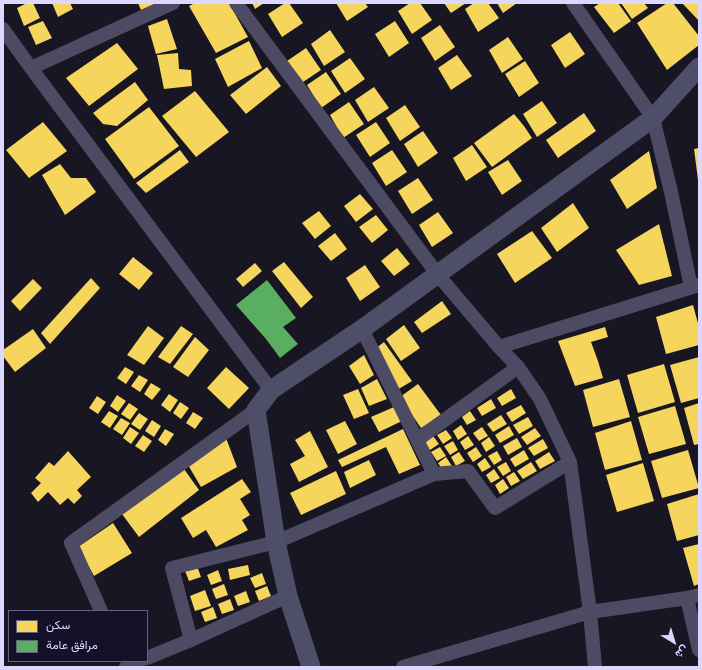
<!DOCTYPE html>
<html>
<head>
<meta charset="utf-8">
<style>
  body { margin:0 }
  #map { position:relative; width:702px; height:670px; overflow:hidden; background:#181622; font-family:"Nunito Sans",Vazirmatn,sans-serif }
  canvas { display:block }
  .frame { position:absolute; inset:0; border:4px solid #dcd7fe; pointer-events:none }
  .legend { position:absolute; left:8px; top:610px; width:140px; height:52px; box-sizing:border-box; background:#141028; border:1px solid #64607e; margin:0; padding:5px 7px; list-style:none; font-size:12px; color:#dcd7fe }
  .legend li { display:flex; align-items:center; gap:8px; height:20px }
  .legend b { width:20px; border:1px solid #64607e }
  .north { position:absolute; left:654px; top:622px; width:40px; height:40px; -webkit-text-stroke:3px #141028; paint-order:stroke; rotate:142deg; font-size:11px; font-weight:700; line-height:16px; text-align:center; color:#dcd7fe }
  .north::after { content:''; display:block; margin:auto; width:14px; height:18px; background:#dcd7fe; clip-path:polygon(50% 0,100% 100%,50% 72%,0 100%) }
</style>
</head>
<body>
<div id="map">
<canvas width="702" height="670"></canvas>
<div class="frame"></div>
<ul class="legend">
<li><b style="height:11px;background:#f6d55c"></b>سكن</li>
<li><b style="height:11px;background:#5aae61"></b>مرافق عامة</li>
</ul>
<div class="north">ش</div>
</div>
<script>
const c = document.querySelector('canvas').getContext('2d');
c.lineJoin = 'round';
function fill(path, color) {
  c.fillStyle = color;
  c.fill(path, 'evenodd');
}
function stroke(path, color, width, dash) {
  c.strokeStyle = color;
  c.lineWidth = width;
  c.lineCap = dash ? 'butt' : 'round';
  c.setLineDash(dash || []);
  c.stroke(path);
}
fill(new Path2D(`
  M27,3H33L40,18L24,26L17,8Z
  M52,3H70L73,9L58,17Z
  M138,3H157L141,10Z
  M195,3H229L248,37L216,53L189,6Z
  M252,3H264L255,9Z
  M285,3H289L303,23L282,37L268,14Z
  M336,3H365L368,7L347,21Z
  M410,3H420L432,20L412,34L398,11Z
  M444,3H466L451,13Z
  M474,3H488L499,18L478,32L465,9Z
  M497,3H517L503,13Z
  M600,3H618L631,21L614,33L594,7Z
  M621,3H644L648,8L632,19Z
  M667,3H673L699,36V45L667,70L637,23Z
  M682,3H699V21Z
  M167,19L177,49L156,54L148,26Z
  M43,21L52,38L36,45L28,27Z
  M395,21L409,43L389,57L375,34Z
  M440,25L455,47L435,61L421,38Z
  M330,30L345,52L324,66L311,44Z
  M570,32L585,54L565,68L551,45Z
  M508,37L523,59L502,73L489,50Z
  M249,41L262,68L228,87L215,59Z
  M117,43L138,69L89,106L66,78Z
  M306,48L321,70L300,84L287,61Z
  M178,53L179,69L191,70L192,86L164,89L157,55Z
  M457,55L472,76L451,90L438,68Z
  M350,58L365,79L345,93L331,71Z
  M525,61L539,83L519,97L505,74Z
  M267,67L281,86L246,114L230,95Z
  M326,72L341,94L321,108L307,85Z
  M135,82L148,100L117,126L103,124L93,113Z
  M374,87L389,108L368,122L355,100Z
  M195,91L229,132L196,157L162,116Z
  M542,101L557,123L537,137L523,114Z
  M349,102L364,124L343,138L330,115Z
  M405,105L420,127L400,141L386,118Z
  M149,107L179,146L134,179L105,139Z
  M584,113L596,131L558,158L546,140Z
  M514,114L524,126L532,138L492,167L474,143Z
  M43,122L67,151L29,178L6,150Z
  M376,122L390,143L370,157L356,135Z
  M423,131L438,153L418,167L404,144Z
  M472,145L487,167L466,181L453,158Z
  M699,148V180H698L694,149Z
  M180,150L189,162L146,193L136,183Z
  M392,150L407,172L386,186L372,163Z
  M649,151L657,188L627,209L610,180Z
  M508,160L522,181L502,195L488,172Z
  M60,164L71,178H86L96,192L65,215L42,175Z
  M418,178L433,200L412,214L398,191Z
  M360,194L373,209L356,222L344,206Z
  M573,203L589,228L557,252L541,228Z
  M319,211L331,226L315,239L302,223Z
  M438,212L453,233L432,247L419,225Z
  M376,215L388,230L372,243L359,227Z
  M659,224L672,276L639,285L616,250Z
  M532,231L552,258L515,283L497,254Z
  M335,233L347,249L331,261L318,246Z
  M397,248L410,264L394,276L381,261Z
  M133,257L153,273L139,290L119,274Z
  M284,262L313,297L301,308L272,271Z
  M255,263L262,271L243,287L236,279Z
  M365,265L380,287L360,301L346,278Z
  M91,278L100,288L50,344L41,333Z
  M33,279L42,288L20,311L11,301Z
  M442,301L451,314L422,333L414,322Z
  M693,305L699,327V345L666,354L656,317Z
  M404,325L420,348L401,361L386,339Z
  M148,326L164,338L144,365L127,355Z
  M181,326L193,334L170,364L158,357Z
  M605,327L608,337L591,342L598,361L603,378L575,386L558,341Z
  M33,329L46,348L15,372L3,356V350Z
  M195,337L209,350L188,377L173,367Z
  M384,342L412,381L397,390L375,349Z
  M364,355L374,375L360,384L349,366Z
  M699,357V398L681,403L670,365Z
  M664,364L675,402L638,413L627,375Z
  M125,367L134,372L126,384L117,378Z
  M226,367L249,388L229,409L207,388Z
  M139,375L148,380L140,392L131,386Z
  M377,379L387,399L369,406L361,388Z
  M619,379L630,417L593,427L583,390Z
  M151,383L161,389L152,400L144,394Z
  M418,384L441,415L421,428L400,397Z
  M358,389L369,413L354,419L343,395Z
  M511,389L516,398L502,406L497,398Z
  M169,394L178,400L170,412L161,405Z
  M117,395L126,401L118,412L110,406Z
  M97,396L106,402L98,414L89,408Z
  M491,399L496,408L482,416L477,408Z
  M180,402L189,408L181,419L173,413Z
  M129,403L138,409L130,420L121,414Z
  M699,403V444L694,445L684,408Z
  M521,405L526,413L512,422L506,413Z
  M675,406L686,444L649,454L638,417Z
  M394,407L402,421L379,432L371,417Z
  M109,411L118,416L110,428L101,422Z
  M470,411L476,420L467,425L462,417Z
  M193,412L203,418L195,429L186,423Z
  M139,413L148,419L140,430L131,424Z
  M501,415L507,424L493,432L487,424Z
  M528,417L533,426L519,434L513,425Z
  M121,418L130,423L122,435L113,429Z
  M152,420L161,426L154,437L145,431Z
  M345,421L357,444L338,454L326,430Z
  M631,421L642,460L605,470L595,433Z
  M461,425L467,434L458,440L453,431Z
  M509,426L514,435L500,443L495,435Z
  M130,427L139,433L131,444L123,438Z
  M482,427L488,436L479,441L473,433Z
  M535,428L541,436L527,445L521,437Z
  M165,429L174,434L166,446L158,440Z
  M403,429L420,465L399,474L386,447L342,467L338,460Z
  M446,430L452,438L443,444L437,435Z
  M310,431L328,467L299,482L290,464L305,456L295,440Z
  M143,435L152,441L144,452L135,446Z
  M433,436L439,444L430,450L424,441Z
  M468,436L474,445L465,450L460,442Z
  M489,437L495,446L486,452L481,443Z
  M226,438L237,467L201,487L188,465Z
  M517,438L522,447L508,455L503,446Z
  M543,439L548,448L534,456L528,448Z
  M453,441L458,450L450,455L444,446Z
  M440,447L446,456L437,461L431,452Z
  M476,447L482,456L473,462L467,453Z
  M524,450L529,459L515,467L510,459Z
  M688,450L699,488L662,498L651,461Z
  M68,451L91,477L77,490L82,496L74,504L68,498L60,505L48,492L38,502L31,493L41,483L35,478L49,462L54,466Z
  M497,451L502,460L494,465L488,456Z
  M459,452L465,461L456,466L451,457Z
  M549,452L555,461L540,469L535,461Z
  M446,457L452,466L444,472L438,463Z
  M485,458L491,467L482,472L477,464Z
  M369,460L376,475L350,488L344,472Z
  M506,462L511,471L503,476L497,467Z
  M531,462L537,471L523,479L517,471Z
  M643,463L654,501L617,512L606,475Z
  M184,469L199,490L139,537L122,514Z
  M494,469L500,478L491,483L486,475Z
  M336,471L346,494L301,515L290,493Z
  M514,472L520,481L511,486L506,477Z
  M242,479L251,492L240,499L250,515L242,520L248,530L216,547L206,530L193,538L181,518Z
  M503,479L509,488L500,494L495,485Z
  M699,494V535L677,541L667,504Z
  M113,523L132,553L94,576L78,547Z
  M699,544V584L694,586L683,548Z
  M248,565L250,575L230,580L228,569Z
  M197,566L201,577L189,581L185,571Z
  M218,570L222,581L211,585L207,575Z
  M262,573L266,584L255,588L250,578Z
  M224,584L228,595L216,599L212,589Z
  M267,586L271,596L259,601L255,591Z
  M205,590L211,606L195,611L190,596Z
  M246,591L250,602L238,606L234,596Z
  M230,599L234,610L222,614L218,604Z
  M213,607L217,618L205,622L201,612Z`), '#f6d55c');
fill(new Path2D(`
  M267,280L296,318L283,327L298,344L280,358L266,339L236,305Z`), '#5aae61');
stroke(new Path2D(`
  M236,3L438,275L499,347L518,367L540,399L570,462L590,612L595,667
  M573,3L653,118L671,192L691,287
  M3,29L31,68L271,390
  M31,68L173,3
  M362,329L434,474
  M499,347L699,285
  M417,440L518,367
  M687,598L699,650
  M101,611L71,543L256,410
  M191,640L172,568L276,542L434,474L468,471L495,508L570,462
  M147,658L191,640L288,596
  M126,667L140,661
  M403,667L590,612L687,598L699,595`), '#4c4b63', 14);
stroke(new Path2D(`
  M311,667L288,596L276,542L256,410L271,390L362,329L653,118L699,67`), '#4f4e69', 19);
</script>
</body>
</html>
